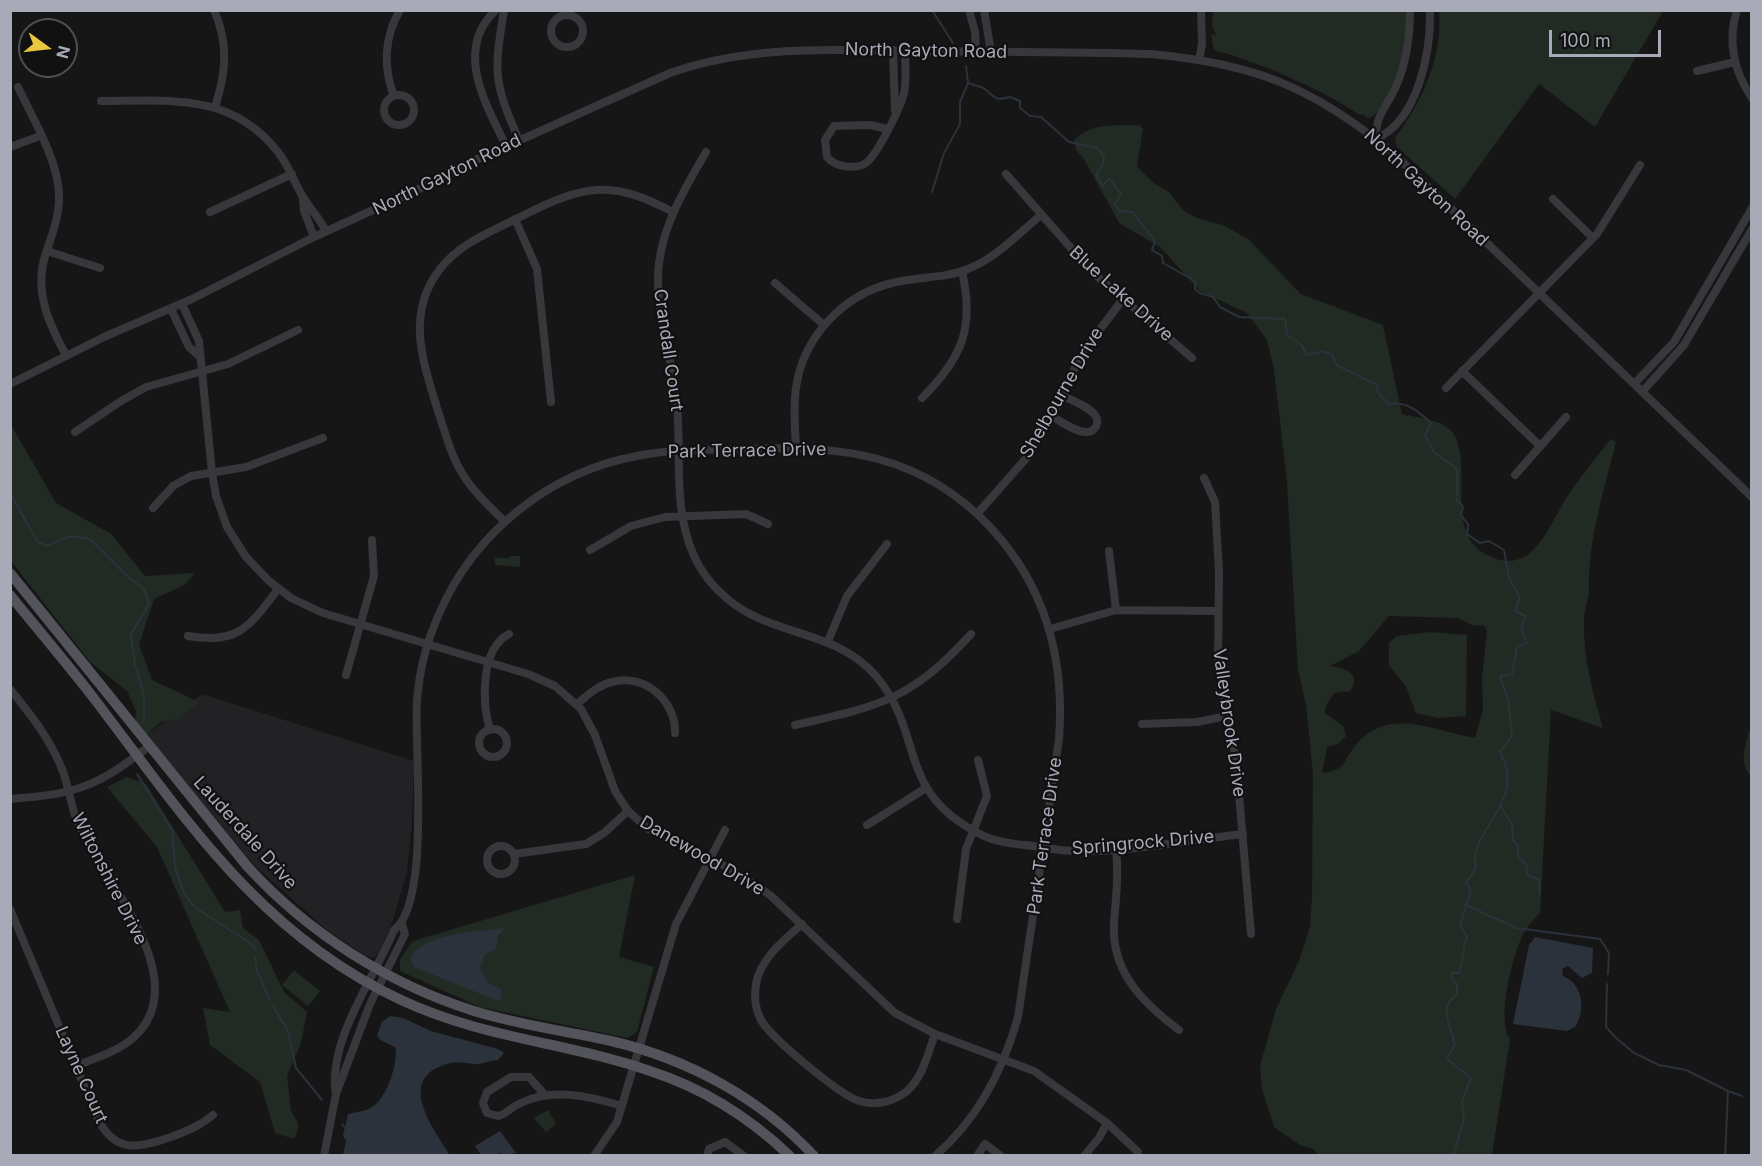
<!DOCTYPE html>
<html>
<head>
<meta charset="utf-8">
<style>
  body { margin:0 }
  #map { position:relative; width:1762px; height:1166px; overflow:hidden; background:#161617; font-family:Inter,sans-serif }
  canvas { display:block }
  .frame { position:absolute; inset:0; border:12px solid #a8abb7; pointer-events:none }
  .north { position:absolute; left:18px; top:18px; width:60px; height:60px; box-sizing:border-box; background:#111112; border:2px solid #4d4f54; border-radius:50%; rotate:105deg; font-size:16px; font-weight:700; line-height:24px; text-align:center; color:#a8abb7 }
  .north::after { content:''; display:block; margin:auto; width:21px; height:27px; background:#e8c63d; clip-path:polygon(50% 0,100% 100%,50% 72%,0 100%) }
  .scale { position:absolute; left:1549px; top:30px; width:112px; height:27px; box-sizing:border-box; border:3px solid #a8abb7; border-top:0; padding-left:8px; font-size:18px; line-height:21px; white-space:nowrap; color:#a8abb7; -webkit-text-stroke:4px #111112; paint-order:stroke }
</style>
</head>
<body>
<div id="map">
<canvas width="1762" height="1166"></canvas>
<div class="frame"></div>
<div class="north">N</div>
<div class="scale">100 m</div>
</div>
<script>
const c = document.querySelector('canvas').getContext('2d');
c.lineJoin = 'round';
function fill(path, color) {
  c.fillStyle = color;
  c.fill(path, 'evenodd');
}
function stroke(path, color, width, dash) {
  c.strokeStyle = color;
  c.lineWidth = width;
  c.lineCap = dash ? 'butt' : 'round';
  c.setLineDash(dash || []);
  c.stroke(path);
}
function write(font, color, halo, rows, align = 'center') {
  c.font = font + ' Inter,sans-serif';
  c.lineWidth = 4.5;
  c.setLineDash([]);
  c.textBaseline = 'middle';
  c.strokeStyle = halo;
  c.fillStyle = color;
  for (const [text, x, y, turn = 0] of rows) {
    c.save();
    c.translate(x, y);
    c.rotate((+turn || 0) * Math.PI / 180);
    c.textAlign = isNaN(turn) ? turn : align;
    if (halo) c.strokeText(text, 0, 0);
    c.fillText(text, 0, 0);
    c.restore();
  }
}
fill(new Path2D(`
  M202,694L414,761L412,823L407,871L393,920L380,951L374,958L366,956L328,931L252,863L147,735Z`), '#222224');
fill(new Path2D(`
  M1213,11H1408C1407,35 1397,111 1368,118L1362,114L1360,115C1316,86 1263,64 1214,50L1211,34L1216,35L1212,26Z
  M1439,11V10L1663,11L1595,127L1539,84L1455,199L1396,146L1395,138C1422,102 1443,57 1439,11Z
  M1139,125L1143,128L1137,167L1154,183L1169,192L1183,210L1196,218L1223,225L1248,239L1301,294L1383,325L1402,414C1417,418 1443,419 1453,433C1475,467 1440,539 1494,558C1508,563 1520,562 1532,551C1547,537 1556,514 1567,497C1580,477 1595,458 1611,439L1616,442C1604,490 1588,540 1589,589C1589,600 1584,610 1584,621C1583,657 1593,694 1603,728L1551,710L1540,913C1535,918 1529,924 1525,931C1513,951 1496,1020 1510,1039L1492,1155H1319L1313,1149L1300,1145L1274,1127L1262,1089L1260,1066L1276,1009L1299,961L1310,927L1312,898L1313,773L1306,705L1298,670L1287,482L1274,370L1267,340L1247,313L1200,291L1160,247L1119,223L1084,159L1076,150L1074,140C1092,122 1115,126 1139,125ZM1389,616L1457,618L1472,625L1484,626L1487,631L1482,677L1483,709L1475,738C1434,731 1388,705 1355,746C1341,763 1348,769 1322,773L1327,747L1338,744L1346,736L1343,726L1325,713V708L1334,693L1350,691C1363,674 1344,668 1330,666L1359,651Z
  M10,423L56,503L111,534L145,576L195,573L184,585L154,599L139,645L152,680L199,702L178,719L161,722L147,735L135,720L136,711L127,691L90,662L11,561Z
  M510,556H520V567L495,565V558H509Z
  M1430,632L1467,635L1466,716L1438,718L1416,713L1406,687L1389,665V643L1397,636Z
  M1751,724V776C1737,761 1747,742 1751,724Z
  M127,777L146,784L225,912L240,910L243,928L259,940L284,992L307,1012L301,1043L287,1076L291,1110L299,1126L294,1139L275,1133L260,1082L210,1045L203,1008L230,1012L157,847L107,787Z
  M635,875L619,957L654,967L637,1032L627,1038L480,1007L400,971V959L413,941Z
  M294,970L320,991L308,1006L282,985Z
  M548,1110L556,1124L546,1132L534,1118Z`), '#222a24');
fill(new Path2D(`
  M505,928L498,936L496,949L485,954L480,968L487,982L502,990L501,999L498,1001L414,967L410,958C423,933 480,931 505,928Z
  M1535,937L1593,948L1592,973L1582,978L1568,966L1562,969L1563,976C1583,984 1586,1010 1575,1027L1567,1031L1513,1024L1529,945Z
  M390,1016L403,1018L431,1031L498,1049L504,1053L498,1060L492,1061C486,1062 479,1065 474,1064C465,1063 460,1061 451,1063C393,1076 433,1128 450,1155H343L346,1141L343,1136L348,1114C357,1112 368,1111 375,1105C387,1095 399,1062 395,1047L380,1040L377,1035L382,1022Z
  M500,1131L516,1153L503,1155L501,1153L496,1155H481L475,1146Z`), '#2c323b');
stroke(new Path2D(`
  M932,10L953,43
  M968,83C973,85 979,86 983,88C996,96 992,102 1010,97L1020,101V108L1030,116L1041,117L1069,142L1097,148L1104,156L1103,164L1096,175L1103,186L1109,178L1121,194L1115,204L1119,211L1132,212L1155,241L1152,250L1162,256L1163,263L1195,281V289L1200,293L1213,297L1220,307L1239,317L1285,319L1287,335L1301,344L1307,355L1323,351L1332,355L1337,366C1351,370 1362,380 1377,384L1378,393L1389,404C1407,401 1418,411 1431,423L1425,435L1434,452L1458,470C1455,480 1460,485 1456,499L1463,507L1461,515L1468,524L1467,534L1480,543L1489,541L1504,550L1509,578L1520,598L1515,611L1526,616L1521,629L1527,643L1517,647L1512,674L1500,676L1508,700L1512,736L1500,752C1528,804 1468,828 1476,868L1466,883L1471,890L1460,926L1467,936C1464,942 1463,962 1459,973H1452V979L1457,984V994C1438,1008 1450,1024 1455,1044L1447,1059L1471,1078L1462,1101L1464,1120L1453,1156
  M932,192L944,153L960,124V102L968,83L966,66
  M10,493L37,541L47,546L70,536L90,539L127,576L144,589L149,604L131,634L135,665L144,695V722
  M137,774L172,830L175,867L184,894L196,908L253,945L255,950
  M1501,806L1512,825L1513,840L1518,845V857L1526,864L1528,875L1539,880L1540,894
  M1464,904L1516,928L1600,939L1609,953L1608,974
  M255,958L257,971L270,1000
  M1607,984L1606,1027L1615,1037L1634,1053L1659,1065L1686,1070L1728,1091L1725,1156
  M273,1006L288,1031L296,1068L322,1100
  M1728,1091L1742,1096
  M342,1124L346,1129`), '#2c323b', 2);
stroke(new Path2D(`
  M214,10C229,44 226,73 215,107
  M496,10C453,50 486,104 506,146
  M504,10C494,73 493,81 519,140
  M969,10L975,32L976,51
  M984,10L991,52
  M1410,10C1410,36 1407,60 1397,84C1388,106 1375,114 1376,139C1418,120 1431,53 1430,10
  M1737,10C1727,41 1734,72 1752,98
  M551 31a16 16 0 1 1 32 0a16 16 0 1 1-32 0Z
  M893,50L895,110
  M1199,60L1202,44L1201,10
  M1697,71L1735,62
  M18,87C33,119 57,158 59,193C60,215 52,235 45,256C34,292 49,324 66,355
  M384 110a15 15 0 1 1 30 0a15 15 0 1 1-30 0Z
  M394,96C383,68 384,37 400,10
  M101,101C169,101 231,92 278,152C289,166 294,182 303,197C310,208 319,218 326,231
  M887,129L870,125L834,126L825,140L827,157C835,167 855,170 866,163C877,155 901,107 904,93C907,80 905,64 905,51
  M10,147L40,136
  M706,152C686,187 664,222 659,263C653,311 674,358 677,406C681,447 675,493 686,533C692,556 704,578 722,594C767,638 834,627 876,676C926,735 895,794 984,836C999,843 1017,844 1033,846C1048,848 1062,851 1077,851C1132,852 1188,840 1243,834
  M1006,174L1092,272L1192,358
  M303,198L304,211L314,237
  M1553,199L1593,238
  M210,212L292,174
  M515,219L537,269L551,402
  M47,251L100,268
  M775,283L824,325
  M182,304L199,341L212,473L216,496L227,527L246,557L269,581L291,598L323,613L528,674L555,686L581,709L595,735L615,791L628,811L648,829L729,868L770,895L895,1013L935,1034L1034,1071L1107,1123L1138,1152
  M171,309L189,347L199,356
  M1462,371L1540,446
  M10,384L104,337L192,299L314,237L445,177L460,167L670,73C751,44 838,50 922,51C998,52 1074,52 1150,54C1253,63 1313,87 1393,153L1752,497
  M1634,384L1674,342L1752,208
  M1446,388L1597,234L1640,165
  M1642,392L1684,345L1752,229
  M922,398C962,358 975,328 962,271
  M1051,416C1061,421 1076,433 1087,432C1096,432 1100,421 1095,415C1088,406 1071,400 1061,395
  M75,432L121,401L146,387L228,364L298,330
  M796,447C795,427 793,407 796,388C803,337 843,295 892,283C917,276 944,279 968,269C996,258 1018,234 1041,215
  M1515,475L1566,417
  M1204,478L1215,502L1219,571L1218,665L1236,760L1251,934
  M153,508L173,486L191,476L246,467L323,438
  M977,514L1029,455L1050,421L1082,353L1123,299
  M505,522C488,505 469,488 458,466C449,449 444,429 438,411C423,362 405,314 440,269C461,242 495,230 524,215C584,185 611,179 673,212
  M590,550L631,526L665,517L746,514L768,524
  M1109,551L1116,610
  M1050,629L1116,610L1218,611
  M188,636C238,645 250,626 278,589
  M828,641L847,596L887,544
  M346,675L374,576L372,540
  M10,689C31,715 50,739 62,769C70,789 71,812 81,830C107,883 196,983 133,1038C117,1052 95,1058 76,1066
  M577,704C588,695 598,685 612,682C645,673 676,701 675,733
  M1142,724L1197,722L1227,716
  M795,725C880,706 911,700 971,634
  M479 743a14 14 0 1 1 28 0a14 14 0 1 1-28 0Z
  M490,730C482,703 480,649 509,634
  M10,799C77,794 96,787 148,747
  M867,825L926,788
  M487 860a14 14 0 1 1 28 0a14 14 0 1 1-28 0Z
  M1116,848C1119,874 1116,897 1114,923C1111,972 1143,1003 1179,1030
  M514,854L586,844L604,833L628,811
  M10,909L98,1119C115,1154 140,1148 171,1137C187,1131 200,1126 213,1115
  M957,919L966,849L987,796L978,760
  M802,924C784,940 760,959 756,984C754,996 755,1009 761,1020C771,1038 840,1095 859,1101C875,1106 894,1102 907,1091C923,1077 928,1053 935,1034
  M336,1094L370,1004L405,934L402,924
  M545,1095L529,1077H511L487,1092L483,1103L487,1113L498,1116C507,1114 511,1107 519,1104C551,1087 589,1096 622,1106
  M324,1156L336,1094C327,1041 375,977 394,930C431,903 414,748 417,701C419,672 427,641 439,614C474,533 549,472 637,456C672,449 709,450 744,449C840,445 922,453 992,529C1046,588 1065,660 1059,739L1018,1017C1003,1071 978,1119 935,1156
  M594,1156L617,1122L676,924L725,830
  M707,1156L709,1149L725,1142L744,1156
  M977,1156L985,1144L1001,1156
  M1084,1156L1099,1138L1107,1123`), '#37373c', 8);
stroke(new Path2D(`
  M10,573L247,866C307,932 388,984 474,1011C519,1025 566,1031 611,1041C688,1059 760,1098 814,1156
  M10,595C36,627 63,659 89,692C182,813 257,933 401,1000C485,1039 566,1042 650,1071C703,1088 750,1118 790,1156`), '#53545b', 10);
write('18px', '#a8abb7', '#111112', [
  ["North Gayton Road",926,51,1],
  ["North Gayton Road",447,175,-26],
  ["North Gayton Road",1426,188,43],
  ["Blue Lake Drive",1121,294,42],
  ["Crandall Court",668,350,82],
  ["Shelbourne Drive",1062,393,-60],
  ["Park Terrace Drive",747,451,-1],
  ["Valleybrook Drive",1229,723,82],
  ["Lauderdale Drive",245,833,48],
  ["Park Terrace Drive",1045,836,-82],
  ["Springrock Drive",1143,843,-5],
  ["Danewood Drive",702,856,30],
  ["Wiltonshire Drive",109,879,63],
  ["Layne Court",81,1075,66]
]);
</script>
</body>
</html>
